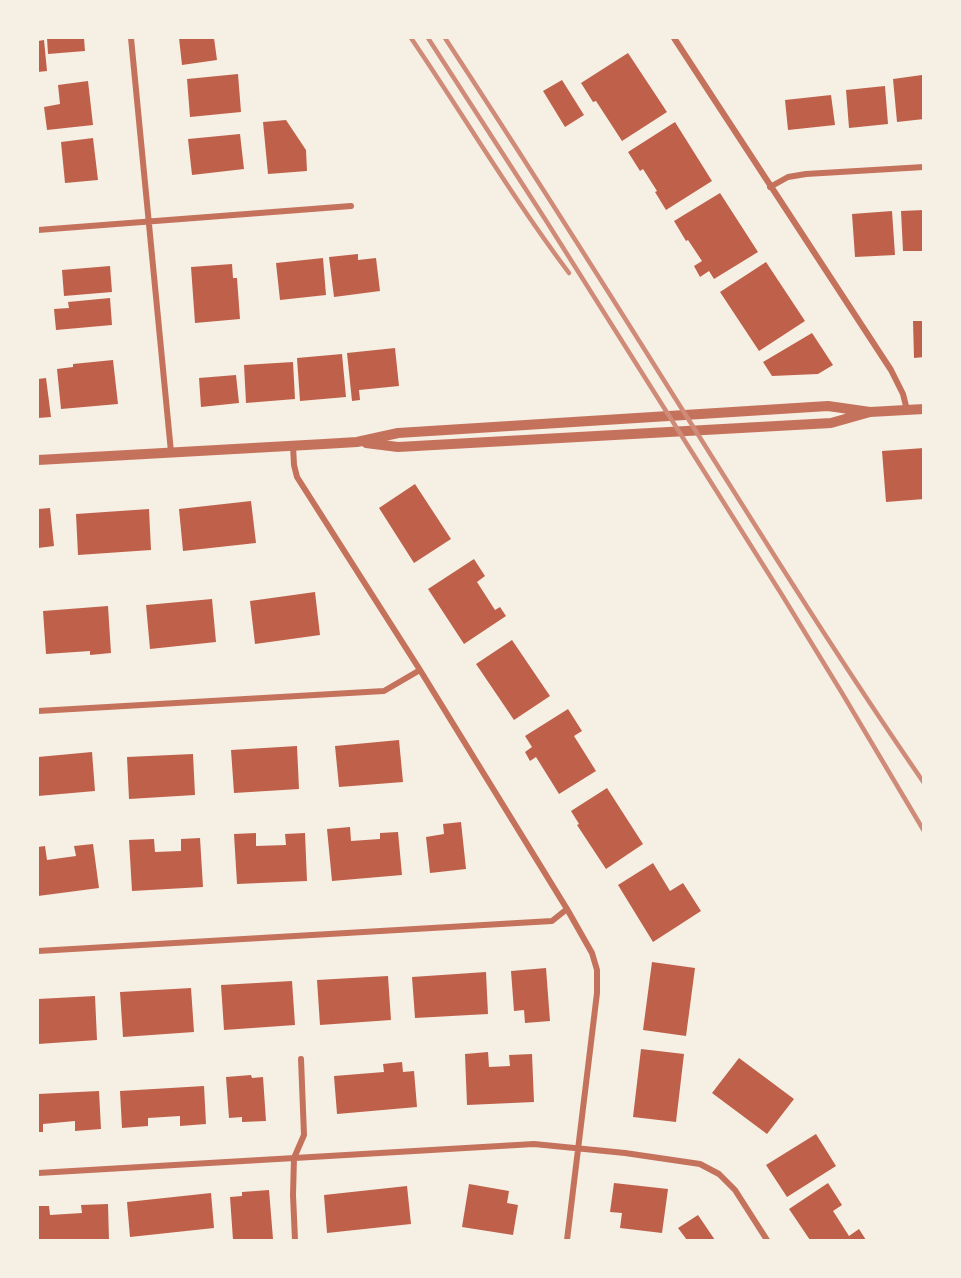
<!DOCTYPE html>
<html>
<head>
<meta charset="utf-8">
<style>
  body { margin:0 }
  #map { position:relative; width:961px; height:1278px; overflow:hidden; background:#f6efe4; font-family:Bitter,serif }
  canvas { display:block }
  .frame { position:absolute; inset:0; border:39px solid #f6efe4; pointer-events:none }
</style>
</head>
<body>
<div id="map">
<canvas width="961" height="1278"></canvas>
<div class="frame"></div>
</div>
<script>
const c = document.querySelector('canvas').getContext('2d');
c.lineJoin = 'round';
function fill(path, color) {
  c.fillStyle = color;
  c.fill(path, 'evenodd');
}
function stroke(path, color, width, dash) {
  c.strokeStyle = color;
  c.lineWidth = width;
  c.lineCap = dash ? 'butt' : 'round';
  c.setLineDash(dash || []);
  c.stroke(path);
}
fill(new Path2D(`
  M47,38H84L85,51L48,54Z
  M179,38H214L217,60L182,65Z
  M44,40L47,71L38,72V41Z
  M628,53L667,112L622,141L596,101L593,102L581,83Z
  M238,74L241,112L190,117L187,79Z
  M922,75L924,119L897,122L893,79Z
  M562,80L584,115L565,127L543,91Z
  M88,81L93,125L47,130L44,107L60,104L58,85Z
  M885,86L888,124L849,128L846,90Z
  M831,95L835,125L788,130L785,100Z
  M286,120L306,150L307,171L268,174L263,122Z
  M675,122L712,181L666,210L655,192L657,191L643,169L640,171L628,152Z
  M240,134L244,169L192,175L188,139Z
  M93,138L98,180L65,183L61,142Z
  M720,193L758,252L714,279L709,271L700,277L694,266L702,261L688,240L686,241L674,221Z
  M924,210V251H903L901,211Z
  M892,211L895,255L855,257L852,214Z
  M358,254V260L376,258L380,291L334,297L329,257Z
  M323,258L326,295L280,300L276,263Z
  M766,262L805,321L759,351L720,292Z
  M232,264L233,278H237L240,319L195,323L191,267Z
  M110,266L112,292L64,296L62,270Z
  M110,298L112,325L56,330L54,309L69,308L68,302Z
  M913,321H924V357L914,358Z
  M812,333L833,365L818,374L772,376L763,362Z
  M395,348L399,386L359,390L360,400L352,401L347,353Z
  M342,354L346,397L300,401L297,358Z
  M113,360L118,404L61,409L57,369L73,367V364Z
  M293,362L295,399L246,403L244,365Z
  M236,375L239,403L201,407L199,378Z
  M46,378L51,417L38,418V379Z
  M924,448V499L886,502L882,451Z
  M415,484L451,539L414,563L379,508Z
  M251,501L256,543L183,551L179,509Z
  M50,508L54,546L38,548V509Z
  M149,509L151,550L78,555L76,514Z
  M474,559L485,576L477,582L495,610L500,607L506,616L464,644L428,589Z
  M315,592L320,635L255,644L250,601Z
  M212,599L216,642L150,649L146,605Z
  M108,606L111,653L90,655V651L46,654L43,611Z
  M512,640L550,696L514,720L476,664Z
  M568,709L582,731L574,736L596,771L559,794L536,757L530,761L525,752L532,747L525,736Z
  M399,740L403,782L339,787L335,746Z
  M297,746L299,789L234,793L231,750Z
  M92,752L95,791L38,796V757Z
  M193,754L195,795L129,799L127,757Z
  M607,788L643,844L606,869L577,825L579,824L571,811Z
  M461,822L466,869L430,873L426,837L444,834L443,824Z
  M350,827L351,841L380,839V833L398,832L402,875L332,881L327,829Z
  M256,833V846L286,845L285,834L305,833L307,881L237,884L234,834Z
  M200,838L203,887L132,891L129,840L154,839L155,852L181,851V839Z
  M93,844L99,888L38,896V847L45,846L47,860L76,856L74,846Z
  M653,863L670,891L683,883L701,911L653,942L618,885Z
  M652,962L695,968L686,1036L643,1030Z
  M546,968L550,1021L525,1023L524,1010L514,1011L511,971Z
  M486,972L488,1014L415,1018L412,977Z
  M388,976L391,1020L320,1025L317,980Z
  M292,981L295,1025L224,1030L221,985Z
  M191,988L194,1032L123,1037L120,992Z
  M95,996L97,1040L38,1044V999Z
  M641,1049L684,1054L676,1122L633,1117Z
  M488,1052L489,1067L510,1066L509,1055L532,1054L534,1102L467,1105L465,1054Z
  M739,1058L794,1099L767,1134L712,1093Z
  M402,1062L403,1072L414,1071L417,1107L337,1114L334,1076L384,1072L383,1064Z
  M251,1075L252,1078L263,1077L266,1121L242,1122V1117L229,1118L226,1077Z
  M204,1086L206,1124L180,1126V1116L148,1118V1126L122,1128L120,1091Z
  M99,1091L101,1129L75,1131V1121L43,1124V1132H38V1094Z
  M816,1134L836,1166L787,1197L766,1165Z
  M614,1183L668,1189L662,1233L620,1228L622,1213L610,1212Z
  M828,1183L842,1205L833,1211L849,1236L859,1229L866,1240H810L789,1209Z
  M469,1184L509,1191L507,1203L518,1205L513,1235L462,1227Z
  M407,1186L411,1224L327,1233L324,1195Z
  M269,1190L273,1239L233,1240L230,1197L242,1196V1192Z
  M211,1193L214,1228L130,1237L127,1202Z
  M108,1204L109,1240H38V1206H49L50,1215L82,1213L81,1205Z
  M698,1215L715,1240H687L678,1228Z`), '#bf614a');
stroke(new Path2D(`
  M131,38L171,452
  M674,38L891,370L903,394L907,410
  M770,187L788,177L806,174L924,167
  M38,230L351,206
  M293,446L294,465L297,477L420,670L567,909L592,953L597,970V993L567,1240
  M38,711L384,691L420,670
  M38,951L552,921L567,909
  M38,1173L534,1144L625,1153L700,1164L719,1174L735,1190L767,1240
  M295,1240L293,1195L294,1158L304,1135L301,1059`), '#c5725c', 6);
stroke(new Path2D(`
  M366,443L398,447L831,423L870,412L924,409
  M38,460L324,444L357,442L398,433L828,406L870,412`), '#c5725c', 10);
stroke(new Path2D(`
  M411,38C464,116 512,197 569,273
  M428,38L545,219L782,595L842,693L924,831
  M445,38C521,154 596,272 670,390C753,522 835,654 924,783`), '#cf8b77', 4.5);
</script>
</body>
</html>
